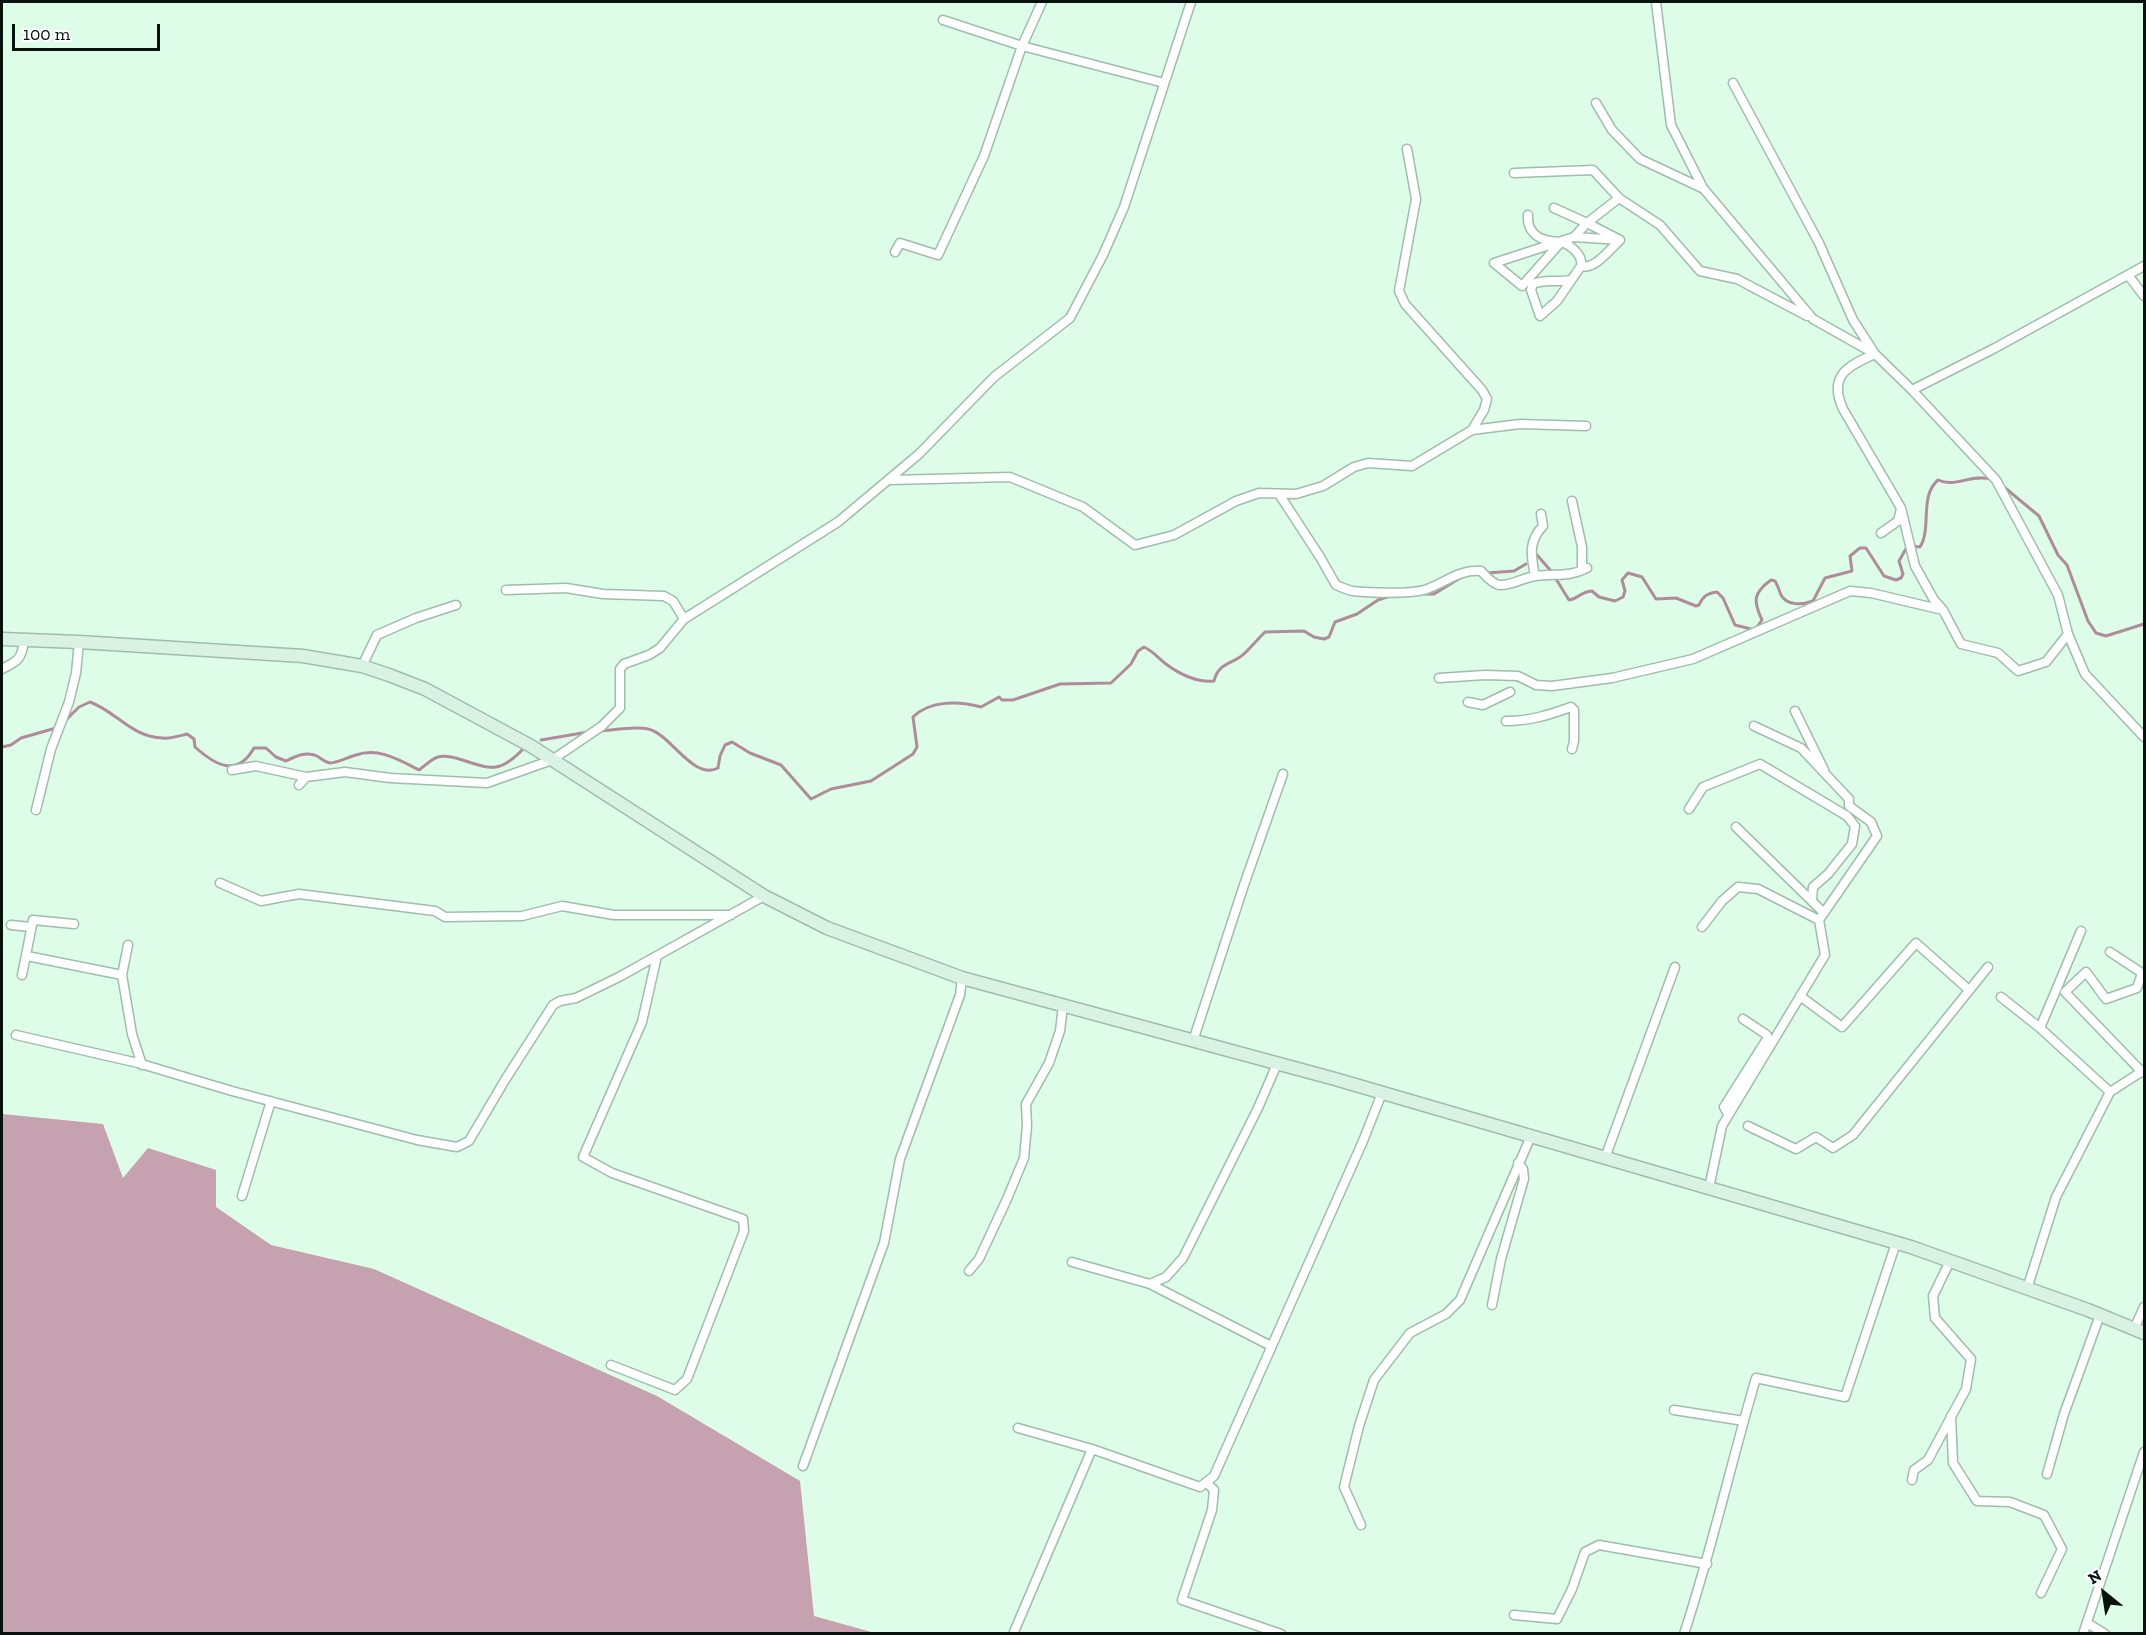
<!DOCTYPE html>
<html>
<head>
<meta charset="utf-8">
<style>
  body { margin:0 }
  #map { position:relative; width:2146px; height:1635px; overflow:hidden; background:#ddfde9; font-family:"Zilla Slab",serif }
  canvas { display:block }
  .frame { position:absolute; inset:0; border:3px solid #07120c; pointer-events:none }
  .north { position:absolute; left:2074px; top:1563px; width:60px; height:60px; -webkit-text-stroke:4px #fff; paint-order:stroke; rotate:330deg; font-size:16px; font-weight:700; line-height:24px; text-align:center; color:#07120c }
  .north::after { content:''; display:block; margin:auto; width:21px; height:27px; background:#07120c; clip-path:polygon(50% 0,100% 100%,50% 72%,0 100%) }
  .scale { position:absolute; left:12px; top:24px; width:148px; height:27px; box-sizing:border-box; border:3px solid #07120c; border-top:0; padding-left:8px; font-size:18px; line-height:21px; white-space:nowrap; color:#07120c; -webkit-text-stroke:4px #fff; paint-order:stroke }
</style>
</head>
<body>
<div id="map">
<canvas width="2146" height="1635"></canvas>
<div class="frame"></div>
<div class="north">N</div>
<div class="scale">100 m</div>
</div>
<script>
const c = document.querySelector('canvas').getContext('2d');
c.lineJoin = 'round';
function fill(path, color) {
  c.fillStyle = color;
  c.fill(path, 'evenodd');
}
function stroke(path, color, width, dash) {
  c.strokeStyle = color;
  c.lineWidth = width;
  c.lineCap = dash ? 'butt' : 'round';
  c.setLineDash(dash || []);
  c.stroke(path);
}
fill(new Path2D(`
  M2,1114L103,1124L123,1178L148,1148L216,1170V1207L271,1245L374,1269L657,1396L800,1481L814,1616L875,1633H2Z`), '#c6a1af');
stroke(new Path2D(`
  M2004,487L2039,516L2058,555L2067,565L2088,621L2096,633L2106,636L2144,624
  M1912,546L1920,547C1932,528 1919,496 1938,480C1955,488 1970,474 1991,479
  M1537,555L1551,571
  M1487,573L1514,571L1526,564
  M1556,579L1569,600C1578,599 1580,592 1592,591L1599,597L1615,601L1623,597L1625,591L1622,580L1628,573L1642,577L1656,599L1676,598L1696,606L1699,605C1703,596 1708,593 1717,592L1723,598L1735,625L1755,630L1762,620C1753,601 1753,593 1771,580L1775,581C1778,586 1779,590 1781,595C1787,606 1803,605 1813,601L1825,578L1852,571L1850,556L1860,548H1866L1884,576L1896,580L1901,578L1903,574L1899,561L1907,547
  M1423,594H1434L1465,575
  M65,721L79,707L90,702C117,712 131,737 163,738C170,739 179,736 187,734L194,739L195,747C215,765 237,778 254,748H266L276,757L286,761C296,756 306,751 317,756C322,759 324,762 330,763C338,763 348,757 356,755C379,747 399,760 419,770C425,766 431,759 438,757C444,755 450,757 456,758C489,768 498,776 524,748
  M600,731C614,730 635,726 648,729C670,733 693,781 718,768L720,756L725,745L732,742L750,753L781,765L811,799L831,789L871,781L913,754L917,747L913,717C930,700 959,701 981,707L999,697L1002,700H1013L1060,684L1111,683L1131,664L1138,651L1144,647C1153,651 1158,658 1166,664C1179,674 1198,683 1214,681C1219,661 1233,665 1245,653C1252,646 1258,639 1265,632L1304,631L1314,637L1324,639L1329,637L1335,622L1357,614L1378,600L1390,596
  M541,740L588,732
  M2,747L11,745L21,738L56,728`), '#b08c9a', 3);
const street = new Path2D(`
  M1656,2L1671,125L1703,188L1813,319L1875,354C1847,366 1828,376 1843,409L1901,508L1915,566L1934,600L1943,610
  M943,20L1022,46L1164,83
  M1733,83L1819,243L1853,320L1875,354L1912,390L1996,480L2058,595L2068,634L2085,674L2144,737
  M1596,103L1612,130L1640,159L1702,188
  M1407,149L1416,199L1399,291L1405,304L1482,390L1487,399L1484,410L1472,430
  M1514,173L1593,170L1619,198L1660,225L1700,271L1737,279L1807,316
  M1554,208L1587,223L1619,198
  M1528,215C1527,230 1536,239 1551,241C1554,242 1558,241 1561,242C1571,245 1583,255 1581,266
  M1587,223L1620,240L1574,237Z
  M1561,242L1522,286L1494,263L1574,237
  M895,252L900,243L938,255L984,156L1022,46L1042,2
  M2128,275L2144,296
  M1570,280C1557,283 1546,278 1533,284L1531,290L1540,316L1557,301L1581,266C1595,270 1610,249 1620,240
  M1912,390L1995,348L2144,266
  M890,480L1010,477L1083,507L1135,545L1174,535L1236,501L1259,493L1296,494L1323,486L1354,467L1368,463L1412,466L1472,430L1520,424L1586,426
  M1279,494L1320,557L1336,585C1341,587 1347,590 1353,591C1369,593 1409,594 1424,590C1444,584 1458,569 1481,571C1486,576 1491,583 1499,585C1512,586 1524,577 1536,576C1555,573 1568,578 1587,568
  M1572,501L1582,547V570
  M1881,533L1898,521L1901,509
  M1535,576C1531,556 1528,541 1543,526L1541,514
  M506,590L566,588L603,594L664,596L673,601L684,619
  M362,666L377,635L416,618L456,605
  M2,669C18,661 22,659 24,640
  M1439,678L1485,675L1518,676L1536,685L1552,686L1612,678L1693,659L1850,591L1871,593L1943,610L1961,644L1998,653L2018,671L2046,662L2068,634
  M1468,702L1483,705L1510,692
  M1795,711L1824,770
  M1506,721C1530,721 1549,715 1571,707L1574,710V741L1572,749
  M232,770L256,766L306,777
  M299,785L306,777L345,772L390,778L487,783L552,760L602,726L620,708V669L624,664L649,655L660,648L684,619L838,522L919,454L994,377L1070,318L1103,255L1124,207L1191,2
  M1689,809L1703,787L1760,764L1847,816L1855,826L1852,844L1828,874L1813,887L1812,901
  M36,810L51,749L69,702L76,673L79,642
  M1736,827L1824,913
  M220,883L261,901L299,894L435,911L445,917L522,916L562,906L614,915H731
  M11,925L31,927
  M1702,927L1722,901L1738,887L1758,889L1819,920
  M128,945L122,975L132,1034L142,1065
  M2110,952L2142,973L2137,988L2106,999L2086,972L2065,992L2142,1072
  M27,956L122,975
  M22,975L33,920L74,924
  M1800,996L1842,1027L1916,943L1969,990
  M2001,997L2040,1028L2110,1092L2056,1197L2027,1289
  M2040,1028L2081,931
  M16,1035L138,1063L232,1091L417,1140L457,1147L469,1141L505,1080L553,1005L560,1001L576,998L619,977L764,896
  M1193,1041L1244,885L1283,774
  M2110,1092L2144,1070
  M1728,1114L1724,1107L1767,1039V1035L1743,1019
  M1748,1126L1796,1149L1816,1137L1833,1148L1853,1135L1988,967
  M1605,1158L1675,967
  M1709,1188L1722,1126L1825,955L1819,920L1877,836L1871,822L1849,806V799L1801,748L1754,726
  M242,1196L271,1101
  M1072,1262L1150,1284L1271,1346
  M969,1271L979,1259L1007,1199L1024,1158L1027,1126L1026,1104L1049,1063L1060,1031L1063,1006
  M1150,1284L1166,1277L1183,1258L1258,1108L1277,1064
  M1492,1305L1501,1259L1524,1179L1523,1169L1518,1163
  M2134,1329L2144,1307
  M611,1365L675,1390L687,1379L744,1231L743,1219L612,1173L583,1157L642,1022L657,956
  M1674,1410L1744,1421
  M1951,1416L1953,1463L1977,1501L2010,1502L2044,1515L2062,1549L2041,1593
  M1018,1428L1092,1449
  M803,1466L884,1243L900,1159L960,995L962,978
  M2047,1474L2064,1414L2100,1315
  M1912,1480L1914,1470L1928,1460L1966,1389L1971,1359L1935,1318L1933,1296L1950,1261
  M1206,1482L1214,1490L1212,1510L1182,1600L1281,1634
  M1361,1525L1344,1487L1359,1426L1374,1380L1410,1333L1446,1314L1460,1300L1531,1136
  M1514,1615L1557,1619L1572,1589L1585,1552L1599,1545L1707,1564
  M2087,1623L2105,1634
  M1014,1632L1092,1449L1200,1487L1214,1476L1363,1141L1382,1093
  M1684,1634C1712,1549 1731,1463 1756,1378L1845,1397L1896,1243
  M2083,1634L2144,1452`);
const secondary = new Path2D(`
  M2,639L79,642L303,656L362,666L389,675L425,689L531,746L764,896L827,928L962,978L1335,1079L1911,1247L2088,1310L2144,1333`);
stroke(street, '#9ebdaa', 11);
stroke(secondary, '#9ebdaa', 15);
stroke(street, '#fff', 8);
stroke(secondary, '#daf2e4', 12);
</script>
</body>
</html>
